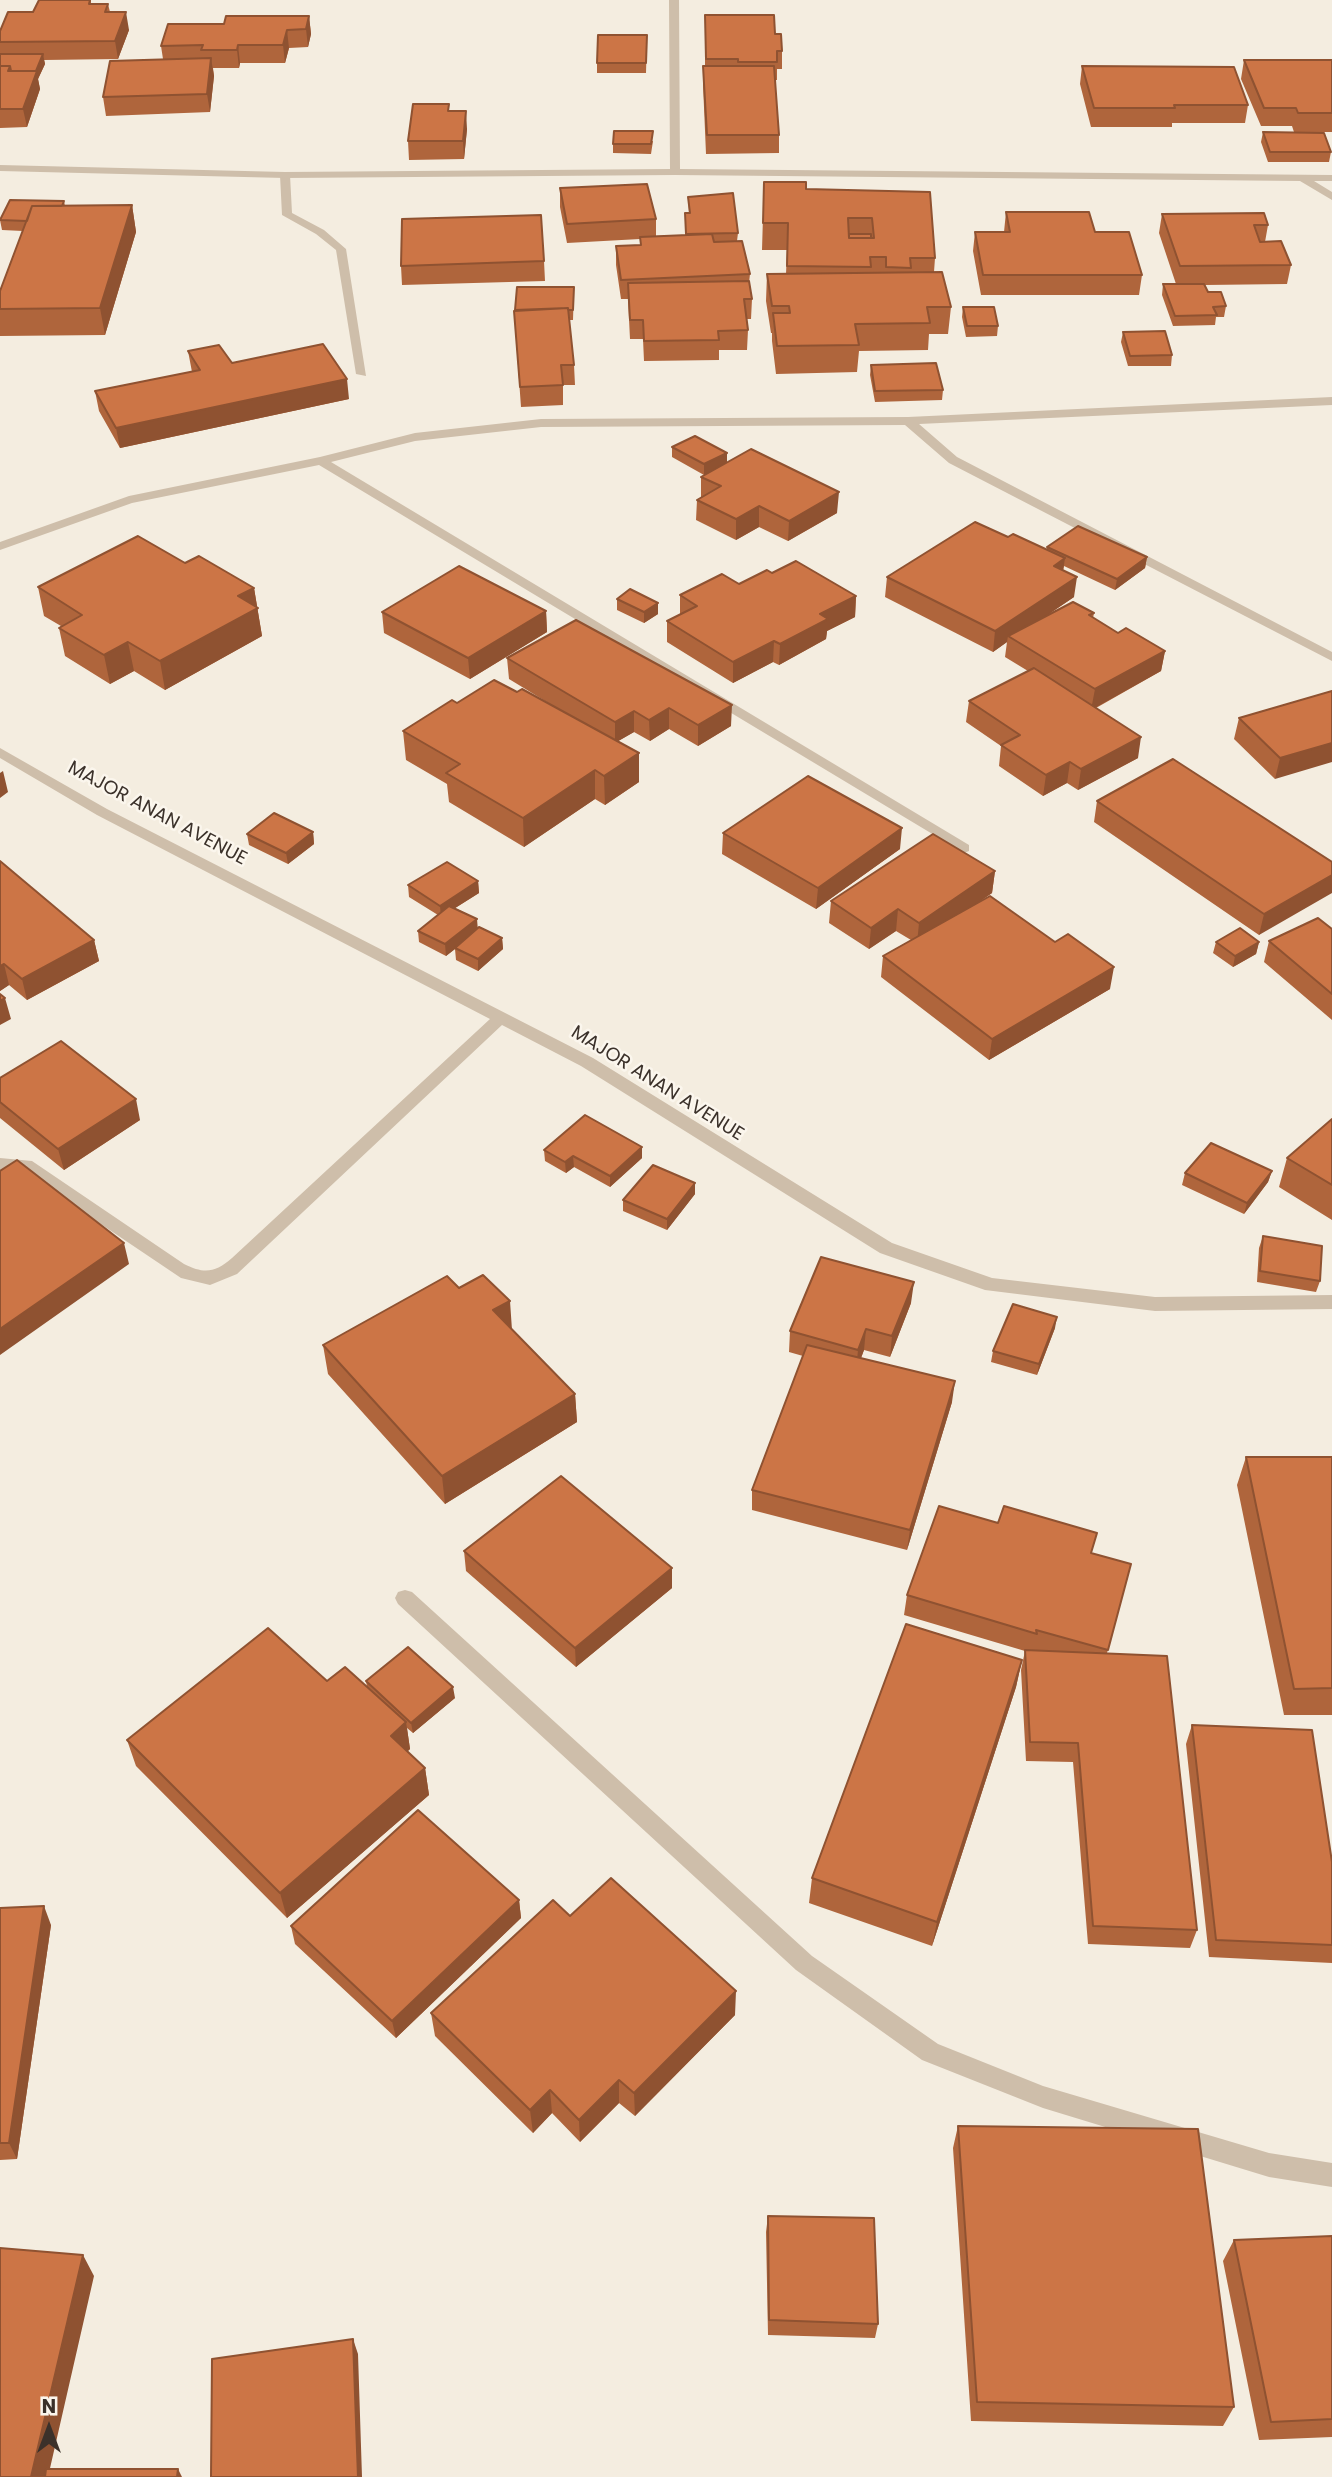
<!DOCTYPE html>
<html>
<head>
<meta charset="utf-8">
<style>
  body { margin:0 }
  #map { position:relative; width:1332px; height:2477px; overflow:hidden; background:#f4ede0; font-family:Poppins,sans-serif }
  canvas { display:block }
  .north { position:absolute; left:14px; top:2393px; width:70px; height:70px; -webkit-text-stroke:5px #fbf6ed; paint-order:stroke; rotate:0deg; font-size:19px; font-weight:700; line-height:28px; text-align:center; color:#3b312a }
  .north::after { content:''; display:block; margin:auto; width:24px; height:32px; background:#3b312a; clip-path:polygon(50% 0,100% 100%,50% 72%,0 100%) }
</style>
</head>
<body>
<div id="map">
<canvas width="1332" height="2477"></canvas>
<div class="north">N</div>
</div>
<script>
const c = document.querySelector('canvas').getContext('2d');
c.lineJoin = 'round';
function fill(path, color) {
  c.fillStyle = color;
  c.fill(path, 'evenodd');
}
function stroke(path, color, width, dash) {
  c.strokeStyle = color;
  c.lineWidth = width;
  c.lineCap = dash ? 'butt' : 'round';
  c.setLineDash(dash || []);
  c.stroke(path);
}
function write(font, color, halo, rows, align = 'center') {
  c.font = font + ' Poppins,sans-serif';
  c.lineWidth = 5;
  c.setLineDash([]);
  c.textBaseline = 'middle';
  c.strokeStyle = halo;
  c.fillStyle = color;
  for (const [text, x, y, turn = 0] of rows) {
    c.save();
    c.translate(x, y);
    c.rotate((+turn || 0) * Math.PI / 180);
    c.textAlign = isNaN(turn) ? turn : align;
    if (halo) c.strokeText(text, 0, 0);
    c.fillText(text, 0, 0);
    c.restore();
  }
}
fill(new Path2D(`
  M285,172L290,175L292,213L324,230L346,249L366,376L356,374L336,250L316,234L282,215L280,175Z`), '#cebeaa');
fill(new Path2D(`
  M669,0H679L680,169L1332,175V181H1314L1332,192V200L1300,181L675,175L285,178L0,171V165L285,172L670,169Z
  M1332,397V405L919,424L957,457L1332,652V661L949,463L905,425L541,427L415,441L331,462L969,845V851L964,853L319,465L132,503L0,550V542L129,496L320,457L415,433L541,419L908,417Z
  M0,748L107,809L593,1058L892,1243L992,1278L1155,1297L1332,1295V1309L1155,1311L985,1290L880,1253L581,1066L502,1025L237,1274L210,1285L181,1278L22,1171L0,1170V1158L32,1161L184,1264C204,1274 215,1273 232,1258L490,1019L97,815L0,758Z
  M405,1590L412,1592L812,1956L938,2044L1043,2086L1269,2153L1332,2163V2187L1269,2177L1043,2108L922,2060L796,1970L398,1604L395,1598L398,1592Z`), '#cebeaa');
fill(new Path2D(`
  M91,0V4H108L110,12L129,30L118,59L44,60L45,64L38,79L40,89L27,127L0,128V31L33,12Z
  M705,15L775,34L782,51V69H777V80H775L779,135V153L706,154L703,84V66H705Z
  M309,16L311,34L308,47L289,48L285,63H240L239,68H213L214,76L210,112L106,116L103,97L163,59L161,46L224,24Z
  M647,35L646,73H597V63Z
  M1244,60H1332V132H1294L1292,126H1261L1241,79Z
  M1082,66L1248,105L1245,123H1172V127H1091L1080,84Z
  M450,111L467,129L464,159L409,160L408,141Z
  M1263,132L1331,152L1329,162H1268L1261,142Z
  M653,141L651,154L613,153V144Z
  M764,182L806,189L930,192L935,258L934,272L951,307L948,334H929L928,350L859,351L857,372L776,374L772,341V333H771L766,301L767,274H786L787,250H762Z
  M560,188L656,219V236L686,235L685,213H689L688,197L738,233L737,241L750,274L749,283L752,299L751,319H746L748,330L747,350H719V360L644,361L643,339H630L628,299H621L616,265V246L640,245V239L567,243L560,207Z
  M64,201L65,206L132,205L136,232L105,335L0,336V291L23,231L2,230L0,220Z
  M1006,212L1142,275L1139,295H981L973,251L975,232H1004Z
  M1162,214L1268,225L1265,242L1291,265L1287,284L1205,285L1208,292L1226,306L1224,317H1216L1215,325L1173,326L1162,295L1163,284H1176L1159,233Z
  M544,261L545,281L402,285L401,266Z
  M574,287L573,320H569L574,365L575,385H563V405L521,407L514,311Z
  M963,307L998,326L997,336L966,337L962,317Z
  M1123,332L1172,355L1171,366H1128L1121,342Z
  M188,351L232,363L349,399L120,448L99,411L95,391L192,372Z
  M871,365L943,390L942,400L875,402L870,375Z
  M672,447L727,453V463L837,513L788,541L759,527L736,540L696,520L697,500L701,497V477L704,475L672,457Z
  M1008,537L1047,549V547L1147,557L1145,568L1115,590L1064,566L1063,570L1074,597L1046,616L1094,613L1093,618L1118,633L1165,651L1161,671L1096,708L1138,758L1078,790L1067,783L1043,796L999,766L1001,746L966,722L969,701L1028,671L1005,657L1007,642L993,652L885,597L887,577Z
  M185,563L254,588L262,636L165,690L134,671L110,684L65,656L59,628L61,626L44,616L38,587Z
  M772,573L856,596L855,617L827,631L826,639L779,665L773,662L733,683L667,642V621L680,615V595L739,584Z
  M617,599L658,603V614L644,623L617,610Z
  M546,611L547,632L470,679L384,633L382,612Z
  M507,658L731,726L698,746L669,729L650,741L634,732L618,741L639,753V782L605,805L595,799L524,847L449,802L447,784L406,760L403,731L457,703L517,692L555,707L509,679Z
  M1332,691L1275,779L1234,739L1239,718Z
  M1097,801L1332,862L1259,935L1094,822Z
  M313,832L314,844L288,864L249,845L247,834Z
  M723,833L900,849L816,909L722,854Z
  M0,861L94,940L99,961L27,1000L9,985L0,991Z
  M995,871L992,893L978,903L1110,989L989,1060L881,977L883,956L911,940L896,931L869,949L829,923L831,901Z
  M478,881L479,893L455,908L477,919V928L502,938L503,949L478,971L456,960L455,949L446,956L419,942L418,931L438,915L409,897L408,885Z
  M1332,929V1020L1264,962L1269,941Z
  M1216,942H1259L1256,954L1233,967L1213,953Z
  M0,1078L140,1120L64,1170L0,1118Z
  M1332,1119V1220L1279,1187L1287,1158Z
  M544,1150L642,1158L610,1187L574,1167L566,1173L545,1161Z
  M1272,1171L1268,1182L1244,1214L1182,1185L1185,1173Z
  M695,1194L667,1230L623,1211V1200Z
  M1263,1236L1320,1281L1316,1292L1257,1282L1259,1248Z
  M459,1288L575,1394L577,1422L445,1504L328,1374L323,1345Z
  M911,1303L890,1357L864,1350L861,1358L952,1402L907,1550L752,1510V1490L803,1356L789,1352L790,1331Z
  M1055,1328L1037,1375L991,1362L993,1351Z
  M1246,1457H1332V1715H1284L1237,1485Z
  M464,1551L672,1588L576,1667L466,1571Z
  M1092,1554L1131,1564L1107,1653L1197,1930L1190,1948L1088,1944L1073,1762L1026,1761L1021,1670L1025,1651L904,1615L907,1595Z
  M1022,1660L1016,1687L932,1946L809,1903L812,1878Z
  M327,1681L367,1687L366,1681L455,1698L413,1733L407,1728L410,1749L407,1752L425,1768L429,1795L287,1918L136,1766L127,1740Z
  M1192,1725L1332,1862V1963L1209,1957L1186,1744Z
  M519,1900L521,1918L396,2038L295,1944L291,1926Z
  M0,1908L51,1925L17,2159L0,2160Z
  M570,1916L735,2015L635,2116L619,2103L580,2142L552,2113L533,2133L435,2036L431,2013Z
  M958,2126L1234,2407L1223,2426L971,2421L953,2148Z
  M768,2216L878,2324L875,2338L768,2335L766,2232Z
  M1332,2236V2437L1259,2440L1223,2261L1234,2240Z`), '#af653c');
fill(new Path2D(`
  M126,12L129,30L118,59L115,41Z
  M309,16L311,34L308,47L306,29Z
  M287,30L289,48L285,63L283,45Z
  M238,45L240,63L239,68L237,50Z
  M43,54L45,64L38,79L40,89L27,127L23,109L36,71Z
  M211,58L214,76L210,112L207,94Z
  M466,111L467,129L464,159L463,141Z
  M132,205L136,232L105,335L100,308Z
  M347,379L349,399L120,448L116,428Z
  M727,453V464L704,475V464Z
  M839,492L837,513L788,541L789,521Z
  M759,506V527L736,540V519Z
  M1147,557L1145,568L1115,590L1117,579Z
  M1065,558L1062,578L1054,566Z
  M1077,577L1074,597L1012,639L1008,636L1007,642L993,652L995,631Z
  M254,588L262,636L165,690L160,661L238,596Z
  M856,596L855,617L827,631L826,639L779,665L780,644L820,614Z
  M658,603V614L644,623V612Z
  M546,611L547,632L470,679L468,658Z
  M774,641L773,662L733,683V662Z
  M128,642L134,671L110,684L104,655Z
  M1165,651L1161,671L1091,710L1095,689Z
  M732,705L731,726L698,746V725Z
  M669,708V729L650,741L649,720Z
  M634,711V732L615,743V722Z
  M1141,737L1138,758L1078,790L1081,769Z
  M1332,743V762L1275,779L1280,758Z
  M639,753V782L605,805L604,776Z
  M1070,762L1067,783L1043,796L1046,775Z
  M595,770V799L524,847L523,818Z
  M3,771L8,792L0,798V773Z
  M902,828L900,849L816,909L818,888Z
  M313,832L314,844L288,864L286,853Z
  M995,871L992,893L917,944L919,923Z
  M1332,875V893L1259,935L1264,914Z
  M478,881L479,893L441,917L440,906Z
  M898,909L896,931L869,949L871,928Z
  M477,919L478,931L446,956L445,944Z
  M502,938L503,949L478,971V959Z
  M94,940L99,961L27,1000L22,979Z
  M1259,942L1256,954L1233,967L1235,956Z
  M4,964L9,985L0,991V966Z
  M1114,967L1110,989L989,1060L992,1039Z
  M5,998L11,1019L0,1025V1001Z
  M136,1099L140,1120L64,1170L58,1149Z
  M642,1147V1158L610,1187V1176Z
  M573,1156L574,1167L566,1173L565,1162Z
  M1272,1171L1268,1182L1244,1214L1247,1203Z
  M695,1183V1194L667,1230V1219Z
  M124,1243L129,1264L0,1355V1329Z
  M914,1282L911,1303L890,1357L892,1336Z
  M510,1301L512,1330L493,1310Z
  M1057,1317L1055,1328L1037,1375L1039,1364Z
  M866,1329L864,1350L856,1371L858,1350Z
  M955,1381L952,1402L907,1550L910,1530Z
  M575,1394L577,1422L445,1504L442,1476Z
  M672,1568V1588L576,1667L575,1648Z
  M1022,1660L1016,1687L932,1946L937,1922Z
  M453,1687L455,1698L413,1733L411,1723Z
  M406,1722L410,1749L395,1762L391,1736Z
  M425,1768L429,1795L287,1918L280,1893Z
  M519,1900L521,1918L396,2038L392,2021Z
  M44,1906L51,1925L17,2159L9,2143Z
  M736,1991L735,2015L635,2116L634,2093Z
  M619,2080V2103L580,2142L579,2120Z
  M550,2090L552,2113L533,2133L530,2110Z
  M83,2255L94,2276L48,2477H31Z
  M353,2339L358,2354L362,2477H358Z
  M178,2469L182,2477H177Z`), '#8f5231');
const building = new Path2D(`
  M39,0H90L89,4H108L105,12H126L115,41L0,42V31L8,12H33Z
  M705,15H774L775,34H781L782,51H777V62H738V59H706Z
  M226,16H309L306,29L287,30L283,45H238L237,50H201L203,45L161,46L168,24H224Z
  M598,35H647L646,63H597Z
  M0,54H43L36,71H11L10,66H0Z
  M211,58L207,94L103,97L110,61Z
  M1244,60H1332V113H1298L1296,108H1264Z
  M0,66H10L8,71H37L23,109H0Z
  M703,66H774L779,135H707Z
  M1082,66L1234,67L1248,105H1174L1175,108H1094Z
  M413,104H449L448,111H466L463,141H408Z
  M614,131H653L651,144H613Z
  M1263,132L1324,133L1331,152H1270Z
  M764,182H806V189L930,192L935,258H910L911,268L886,267V257H870L871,267L787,266L788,223H763ZM848,218H872L874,238H849Z
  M647,184L656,219L567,224L560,188Z
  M733,193L738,233L686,234L685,213H690L688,197Z
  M10,200L64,201L62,206H32L27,221L0,220Z
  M132,205L100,308L0,309V291L32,206Z
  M1006,212H1089L1095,232H1129L1142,275H983L975,232H1010Z
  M1264,213L1268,225H1254L1260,242L1281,241L1291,265L1180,266L1162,214Z
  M541,215L544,261L401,266L402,219Z
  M712,234L714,242L742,241L750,274L621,280L616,246L641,245L640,237Z
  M849,234H871V238H849Z
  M942,272L951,307H927L930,323L855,324L859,345L777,346L773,313H790L789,306H772L767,274Z
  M749,281L752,299H744L748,330L718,331L719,340L644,341L643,320H630L628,283Z
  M1163,284H1204L1208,292H1221L1226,306L1213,307L1217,315L1175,316Z
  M517,287H574L573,310H568V308L515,310Z
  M963,307H994L998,326H967Z
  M568,308L574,365H561L563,385L520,387L514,311Z
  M1165,331L1172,355L1130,356L1123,332Z
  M323,344L347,379L116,428L95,391L200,370L188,351L219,345L232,363Z
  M936,363L943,390L875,391L871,365Z
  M695,436L727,453L704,464L672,447Z
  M751,449L839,492L789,521L759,506L736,519L697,500L721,486L701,477Z
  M975,522L1008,537L1013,534L1065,558L1054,566L1077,577L995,631L887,577Z
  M1078,526L1147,557L1117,579L1047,547Z
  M138,536L185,563L199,556L254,588L238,596L258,608L160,661L128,642L104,655L59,628L82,615L38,587Z
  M796,561L856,596L820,614L828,619L780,644L774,641L733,662L667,621L697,606L680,595L722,574L739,584L767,570L772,573Z
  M459,566L546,611L468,658L382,612Z
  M630,589L658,603L644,612L617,599Z
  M1073,602L1094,613L1089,615L1118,633L1126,628L1165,651L1095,689L1008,636Z
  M576,620L732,705L698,725L669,708L649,720L634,711L615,722L507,658Z
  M1034,668L1141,737L1081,769L1070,762L1046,775L1001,745L1020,735L969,701Z
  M494,680L517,692L522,689L639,753L604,776L595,770L523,818L446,773L460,764L403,731L452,700L457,703Z
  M1332,691V743L1280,758L1239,718Z
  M1173,759L1332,862V875L1264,914L1097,801Z
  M808,776L902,828L818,888L723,833Z
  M274,813L313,832L286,853L247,834Z
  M933,834L995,871L919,923L898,909L871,928L831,901Z
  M0,861L94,940L22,979L4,964L0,966Z
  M447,862L478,881L440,906L408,885Z
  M990,896L1055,942L1068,934L1114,967L992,1039L883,956Z
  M449,906L477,919L445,944L418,931Z
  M1318,918L1332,929V994L1269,941Z
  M479,927L502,938L478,959L455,948Z
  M1240,928L1259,942L1235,956L1216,942Z
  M0,994L5,998L0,1001Z
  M61,1041L136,1099L58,1149L0,1102V1078Z
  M585,1115L642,1147L610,1176L573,1156L565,1162L544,1150Z
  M1332,1119V1185L1287,1158Z
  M1211,1143L1272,1171L1247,1203L1185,1173Z
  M17,1160L124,1243L0,1329V1171Z
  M653,1165L695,1183L667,1219L623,1200Z
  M1263,1236L1322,1246L1320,1281L1260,1271Z
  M821,1257L914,1282L892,1336L866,1329L858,1350L790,1331Z
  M483,1275L510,1301L493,1310L575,1394L442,1476L323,1345L447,1276L459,1288Z
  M1013,1304L1057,1317L1039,1364L993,1351Z
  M807,1345L955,1381L910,1530L752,1490Z
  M1246,1457H1332V1688L1294,1689Z
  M561,1476L672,1568L575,1648L464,1551Z
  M939,1506L998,1523L1004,1506L1097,1533L1091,1553L1131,1564L1108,1650L1036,1630L1037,1634L907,1595Z
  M906,1624L1022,1660L937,1922L812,1878Z
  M268,1628L327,1681L345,1667L406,1722L391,1736L425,1768L280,1893L127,1740Z
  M408,1647L453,1687L411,1723L366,1681Z
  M1025,1650L1167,1656L1197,1930L1093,1926L1078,1743L1030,1742Z
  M1192,1725L1312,1730L1332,1862V1945L1216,1940Z
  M418,1810L519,1900L392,2021L291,1926Z
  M611,1878L736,1991L634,2093L619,2080L579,2120L550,2090L530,2110L431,2013L553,1900L570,1916Z
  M44,1906L9,2143H0V1908Z
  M958,2126L1198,2129L1234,2407L977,2402Z
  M768,2216L874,2218L878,2324L769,2320Z
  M1332,2236V2419L1271,2422L1234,2240Z
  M0,2248L83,2255L31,2477H0Z
  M353,2339L358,2477H211L212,2359Z
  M46,2469H178L177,2477H45Z`);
fill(building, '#cc7546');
stroke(building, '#8f5231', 2);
write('19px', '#3b312a', '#fbf6ed', [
  ["MAJOR ANAN AVENUE",157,814,28],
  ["MAJOR ANAN AVENUE",657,1084,32]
]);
</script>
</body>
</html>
